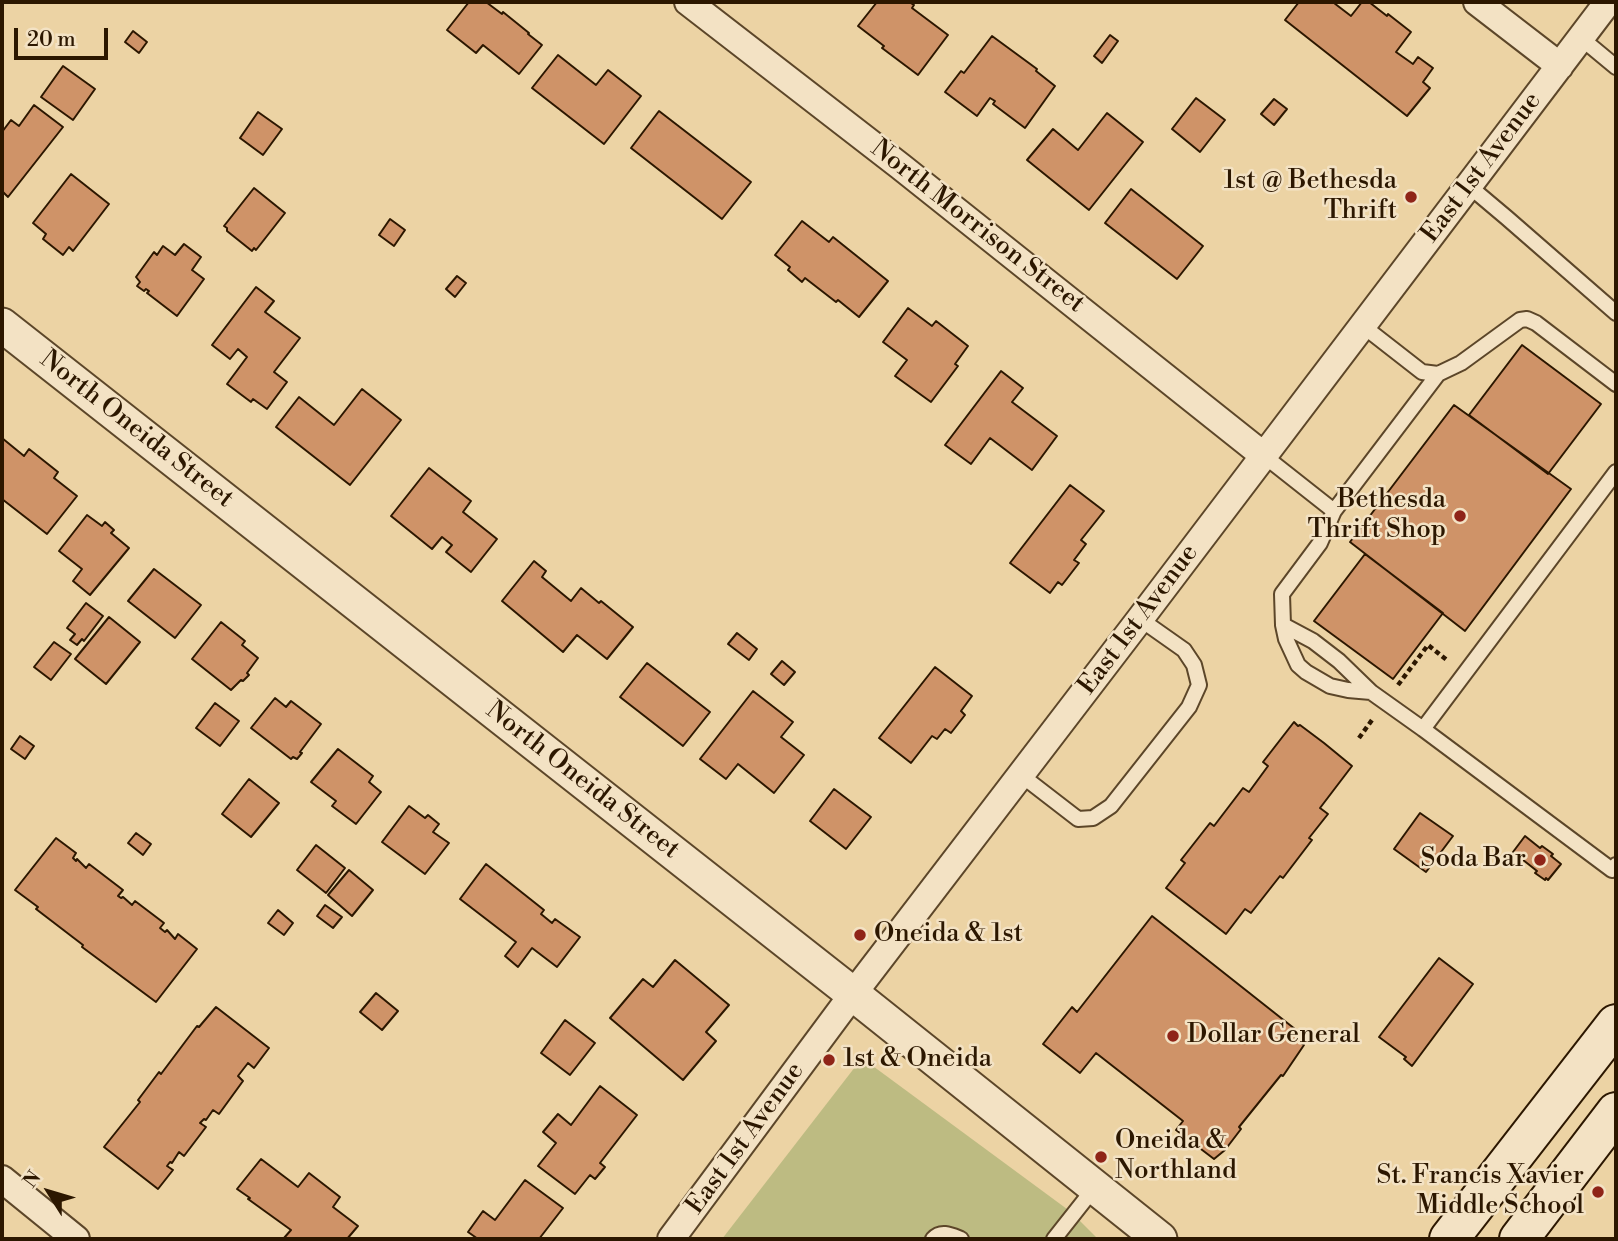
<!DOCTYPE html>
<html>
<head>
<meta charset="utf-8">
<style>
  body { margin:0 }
  #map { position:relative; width:1618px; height:1241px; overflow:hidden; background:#ecd3a4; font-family:"Libre Bodoni",serif }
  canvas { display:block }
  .frame { position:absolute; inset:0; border:4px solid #2c1700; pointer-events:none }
  .north { position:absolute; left:14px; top:1157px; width:70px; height:70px; -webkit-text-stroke:5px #f3e2c4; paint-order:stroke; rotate:307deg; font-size:19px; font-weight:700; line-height:28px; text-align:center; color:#2c1700 }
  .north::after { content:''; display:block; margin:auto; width:24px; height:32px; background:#2c1700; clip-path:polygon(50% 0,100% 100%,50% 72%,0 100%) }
  .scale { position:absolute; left:14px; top:28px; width:94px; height:32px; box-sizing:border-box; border:4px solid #2c1700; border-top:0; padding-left:9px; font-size:21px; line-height:24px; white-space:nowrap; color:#2c1700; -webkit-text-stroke:5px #f3e2c4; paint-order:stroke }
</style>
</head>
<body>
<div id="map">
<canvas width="1618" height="1241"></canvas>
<div class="frame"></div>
<div class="north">N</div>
<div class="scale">20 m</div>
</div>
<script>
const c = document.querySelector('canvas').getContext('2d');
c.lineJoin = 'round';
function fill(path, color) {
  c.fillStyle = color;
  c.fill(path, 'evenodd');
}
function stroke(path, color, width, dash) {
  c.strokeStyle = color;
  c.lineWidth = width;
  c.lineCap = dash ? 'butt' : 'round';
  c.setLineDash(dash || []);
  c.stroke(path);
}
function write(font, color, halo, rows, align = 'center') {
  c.font = font + ' "Libre Bodoni",serif';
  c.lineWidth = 5;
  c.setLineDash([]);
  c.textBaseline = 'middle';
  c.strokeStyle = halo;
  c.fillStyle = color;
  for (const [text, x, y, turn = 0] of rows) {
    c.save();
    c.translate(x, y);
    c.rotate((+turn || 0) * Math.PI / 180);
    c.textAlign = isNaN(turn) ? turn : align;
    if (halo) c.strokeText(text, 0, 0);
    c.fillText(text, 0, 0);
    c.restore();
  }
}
fill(new Path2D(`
  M862,1058L1071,1212L1098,1239H722Z`), '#bdbb82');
const building = new Path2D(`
  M469,2H486L502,14L503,12L529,33L528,34L542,45L519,74L483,45L476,53L447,30Z
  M877,2H909L914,5L912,8L948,35L918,75L882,48L884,46L858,26Z
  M1299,2H1335L1334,3L1351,16L1362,2H1369L1387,16L1388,14L1411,32L1396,52L1413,64L1418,57L1433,68L1423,82L1430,88L1407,116L1285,20Z
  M133,31L147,42L139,53L125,42Z
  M1110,35L1118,41L1102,63L1094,56Z
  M992,36L1037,69L1036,71L1055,86L1025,128L993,104L995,101L990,98L977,116L945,92L961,71L964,73Z
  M558,55L596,85L608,70L641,96L604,144L532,88Z
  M63,66L95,89L73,120L41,97Z
  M1196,98L1225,120L1200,152L1172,129Z
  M1274,99L1287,109L1274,125L1261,114Z
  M34,105L63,127L8,197L2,191V132L11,120L19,126Z
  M659,111L751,182L722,219L631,148Z
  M258,112L282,129L263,155L240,138Z
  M1107,113L1143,142L1089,210L1027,160L1053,129L1078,150Z
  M71,174L109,204L73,251L69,247L63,255L43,239L46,234L33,223Z
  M254,188L285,213L256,250L254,248L252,251L227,231V228L224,226Z
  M1131,189L1203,246L1177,279L1105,223Z
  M390,219L405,230L394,246L379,235Z
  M802,221L829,242L833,237L888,281L859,317L838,300L836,302L805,278L802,282L788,270L790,267L775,255Z
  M184,244L201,257L192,270L204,279L177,316L147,293L149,291L146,289L144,291L137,286L140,282L136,277L154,252L157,255L163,246L175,255Z
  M457,276L466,283L455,297L446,289Z
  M256,287L274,301L265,312L300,338L274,372L287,382L267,409L253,399L251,402L227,384L247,357L238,349L230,359L212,345Z
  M908,308L932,326L936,321L968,346L955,364L958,366L931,402L895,376L907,360L883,342Z
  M1522,345L1601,404L1548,474L1469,415Z
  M1001,371L1023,388L1012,402L1057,436L1032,470L990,438L971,464L945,445Z
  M362,389L401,420L350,485L276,427L299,397L334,425Z
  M1454,405L1571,489L1465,631L1350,542Z
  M2,438L24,456L29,449L58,472L54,478L77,496L47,534L2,499Z
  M429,468L471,501L463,512L497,539L471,572L446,552L452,545L442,537L432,549L391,516Z
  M1070,485L1104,511L1081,540L1086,544L1074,560L1079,563L1062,585L1058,582L1050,593L1010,563Z
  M87,515L102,526L105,522L114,530L111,533L129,548L90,595L73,581L82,569L59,551Z
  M1365,554L1443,613L1393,679L1314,621Z
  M534,561L546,571L542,577L571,601L581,588L599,603L601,601L633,627L607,659L577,635L563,652L502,601Z
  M154,569L201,605L175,638L128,601Z
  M86,603L103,616L84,641L82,639L77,645L70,640L75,634L67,628Z
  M109,617L140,642L106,684L75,659Z
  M221,622L245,641L242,645L258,658L247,673L249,675L243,681L241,680L231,690L192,659Z
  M737,633L757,649L749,660L728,644Z
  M54,642L71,654L51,680L34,667Z
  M782,661L795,672L784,685L771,674Z
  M647,663L710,712L683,746L620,697Z
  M935,667L972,696L961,711L965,715L951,733L945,729L937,739L932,736L911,763L879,738Z
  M753,691L793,722L781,737L804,755L774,793L738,764L726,779L700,759Z
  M275,698L286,707L291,701L321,724L300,752L302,753L297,759L293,757L291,759L251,728Z
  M215,703L239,721L220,746L196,728Z
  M1294,722L1298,726L1300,725L1324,743L1352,766L1320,808L1328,814L1309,838L1312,840L1283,878L1280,876L1251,913L1245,909L1226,934L1166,888L1185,863L1181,860L1210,823L1214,826L1243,788L1249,792L1268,766L1263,762Z
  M20,736L34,746L25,759L11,749Z
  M338,749L373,776L369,782L381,792L356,824L332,806L336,801L311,782Z
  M249,779L279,803L251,837L222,814Z
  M834,789L871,817L846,849L810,821Z
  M409,806L425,818L428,815L439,824L433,832L449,843L425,874L382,842Z
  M1420,813L1453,836L1426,872L1394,849Z
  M136,833L151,844L143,855L128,843Z
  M1525,836L1540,848L1542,846L1553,854L1551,856L1561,864L1548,880L1546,878L1545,880L1535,873L1537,871L1513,852Z
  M56,838L76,853L73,858L76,861L77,859L86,868L89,864L123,890L118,896L121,898L123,897L132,905L135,901L164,923L160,928L165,932L167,930L175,939L178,934L197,949L156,1002L82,947L83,945L36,909L38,907L15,890Z
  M316,845L345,868L326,893L297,870Z
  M486,864L544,910L541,914L552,923L555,919L580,937L557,967L532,948L518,967L505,956L516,942L460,899Z
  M349,870L373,890L352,916L328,895Z
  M325,905L342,917L333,928L317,916Z
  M278,910L293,923L284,935L268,923Z
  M1152,916L1300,1033L1295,1039L1304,1045L1283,1076L1281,1075L1239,1127L1241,1129L1225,1150L1214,1159L1176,1130L1183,1121L1096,1053L1080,1073L1043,1044L1072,1007L1077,1012Z
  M1439,958L1473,984L1412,1066L1404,1059L1406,1057L1379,1037Z
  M675,960L729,1005L706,1032L716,1041L683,1080L610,1018L643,979L653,987Z
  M376,993L398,1011L382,1030L360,1012Z
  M216,1007L269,1048L254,1068L248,1063L238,1076L243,1081L219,1114L213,1110L206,1120L204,1119L200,1123L206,1127L184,1156L179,1152L172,1163L170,1162L167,1166L173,1170L158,1189L104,1147L140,1102L138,1100L159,1072L161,1074L197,1026L199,1027Z
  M565,1020L595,1043L570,1075L541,1053Z
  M600,1086L637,1115L600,1163L605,1167L595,1179L590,1175L575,1194L538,1166L556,1143L543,1132L558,1114L571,1125Z
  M261,1159L298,1187L309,1173L340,1197L333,1207L358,1226L347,1239L284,1238L291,1230L248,1199L250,1198L237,1189Z
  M525,1180L563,1208L539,1239H478L468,1232L483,1211L495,1220Z`);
fill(building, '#cf9368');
stroke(building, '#2c1700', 2);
const service = new Path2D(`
  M1581,38L1616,67
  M1469,186L1507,218L1616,313
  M1363,326L1422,372L1438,374L1461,363L1520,320L1527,319L1536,323L1616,384
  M1263,455L1334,511L1320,543L1282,594L1283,625L1286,639L1298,665L1306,672L1330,686L1348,690L1371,692L1423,729L1616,472
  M1334,511L1438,374
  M1283,625L1313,641L1339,661L1371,692
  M1423,729L1612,870L1616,865
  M1021,775L1078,819L1093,818L1111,806L1189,707L1199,685L1194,665L1184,650L1140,619
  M933,1239C941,1230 951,1235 961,1239
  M1054,1239L1095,1187`);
const minor = new Path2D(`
  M688,2L900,166L1263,455
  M1477,2L1560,66
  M2,1179L76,1239
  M671,1239L853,994L1140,619L1608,2`);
const tertiary = new Path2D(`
  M2,325L853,994L1160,1239`);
const secondary = new Path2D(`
  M1449,1239L1616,1024
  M1519,1239L1616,1112`);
stroke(service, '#5c4629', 18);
stroke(minor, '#5c4629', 30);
stroke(tertiary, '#5c4629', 37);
stroke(secondary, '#2c1700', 42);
stroke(new Path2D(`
  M1398,685L1428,645L1448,661
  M1359,738L1372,720`), '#2c1700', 4.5, [5, 3.5]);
stroke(service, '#f3e2c4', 14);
stroke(minor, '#f3e2c4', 26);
stroke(tertiary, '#f3e2c4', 33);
stroke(secondary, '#f3e2c4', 38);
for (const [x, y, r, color] of [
  [1411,197,7,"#8f2418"],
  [1460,516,7,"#8f2418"],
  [1540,860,7,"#8f2418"],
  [860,935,7,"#8f2418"],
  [1173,1036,7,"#8f2418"],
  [829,1060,7,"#8f2418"],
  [1101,1157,7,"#8f2418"],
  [1598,1192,7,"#8f2418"]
]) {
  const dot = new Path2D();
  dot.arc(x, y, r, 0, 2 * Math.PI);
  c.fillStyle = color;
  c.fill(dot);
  stroke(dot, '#f3e2c4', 2.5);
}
write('26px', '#2c1700', '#f3e2c4', [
  ["East 1st Avenue",1482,168,-53],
  ["North Morrison Street",977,227,38],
  ["North Oneida Street",136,430,38],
  ["East 1st Avenue",1139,620,-53],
  ["North Oneida Street",582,781,38],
  ["East 1st Avenue",746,1139,-54]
]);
write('26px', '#2c1700', '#f3e2c4', [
  ["1st @ Bethesda",1397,182],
  ["Thrift",1397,212],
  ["Bethesda",1446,501],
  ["Thrift Shop",1446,531],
  ["Soda Bar",1526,860],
  ["Oneida & 1st",874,935,"left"],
  ["Dollar General",1187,1036,"left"],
  ["1st & Oneida",843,1060,"left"],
  ["Oneida &",1115,1142,"left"],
  ["Northland",1115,1172,"left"],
  ["St. Francis Xavier",1584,1177],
  ["Middle School",1584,1207]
], 'right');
</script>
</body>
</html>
